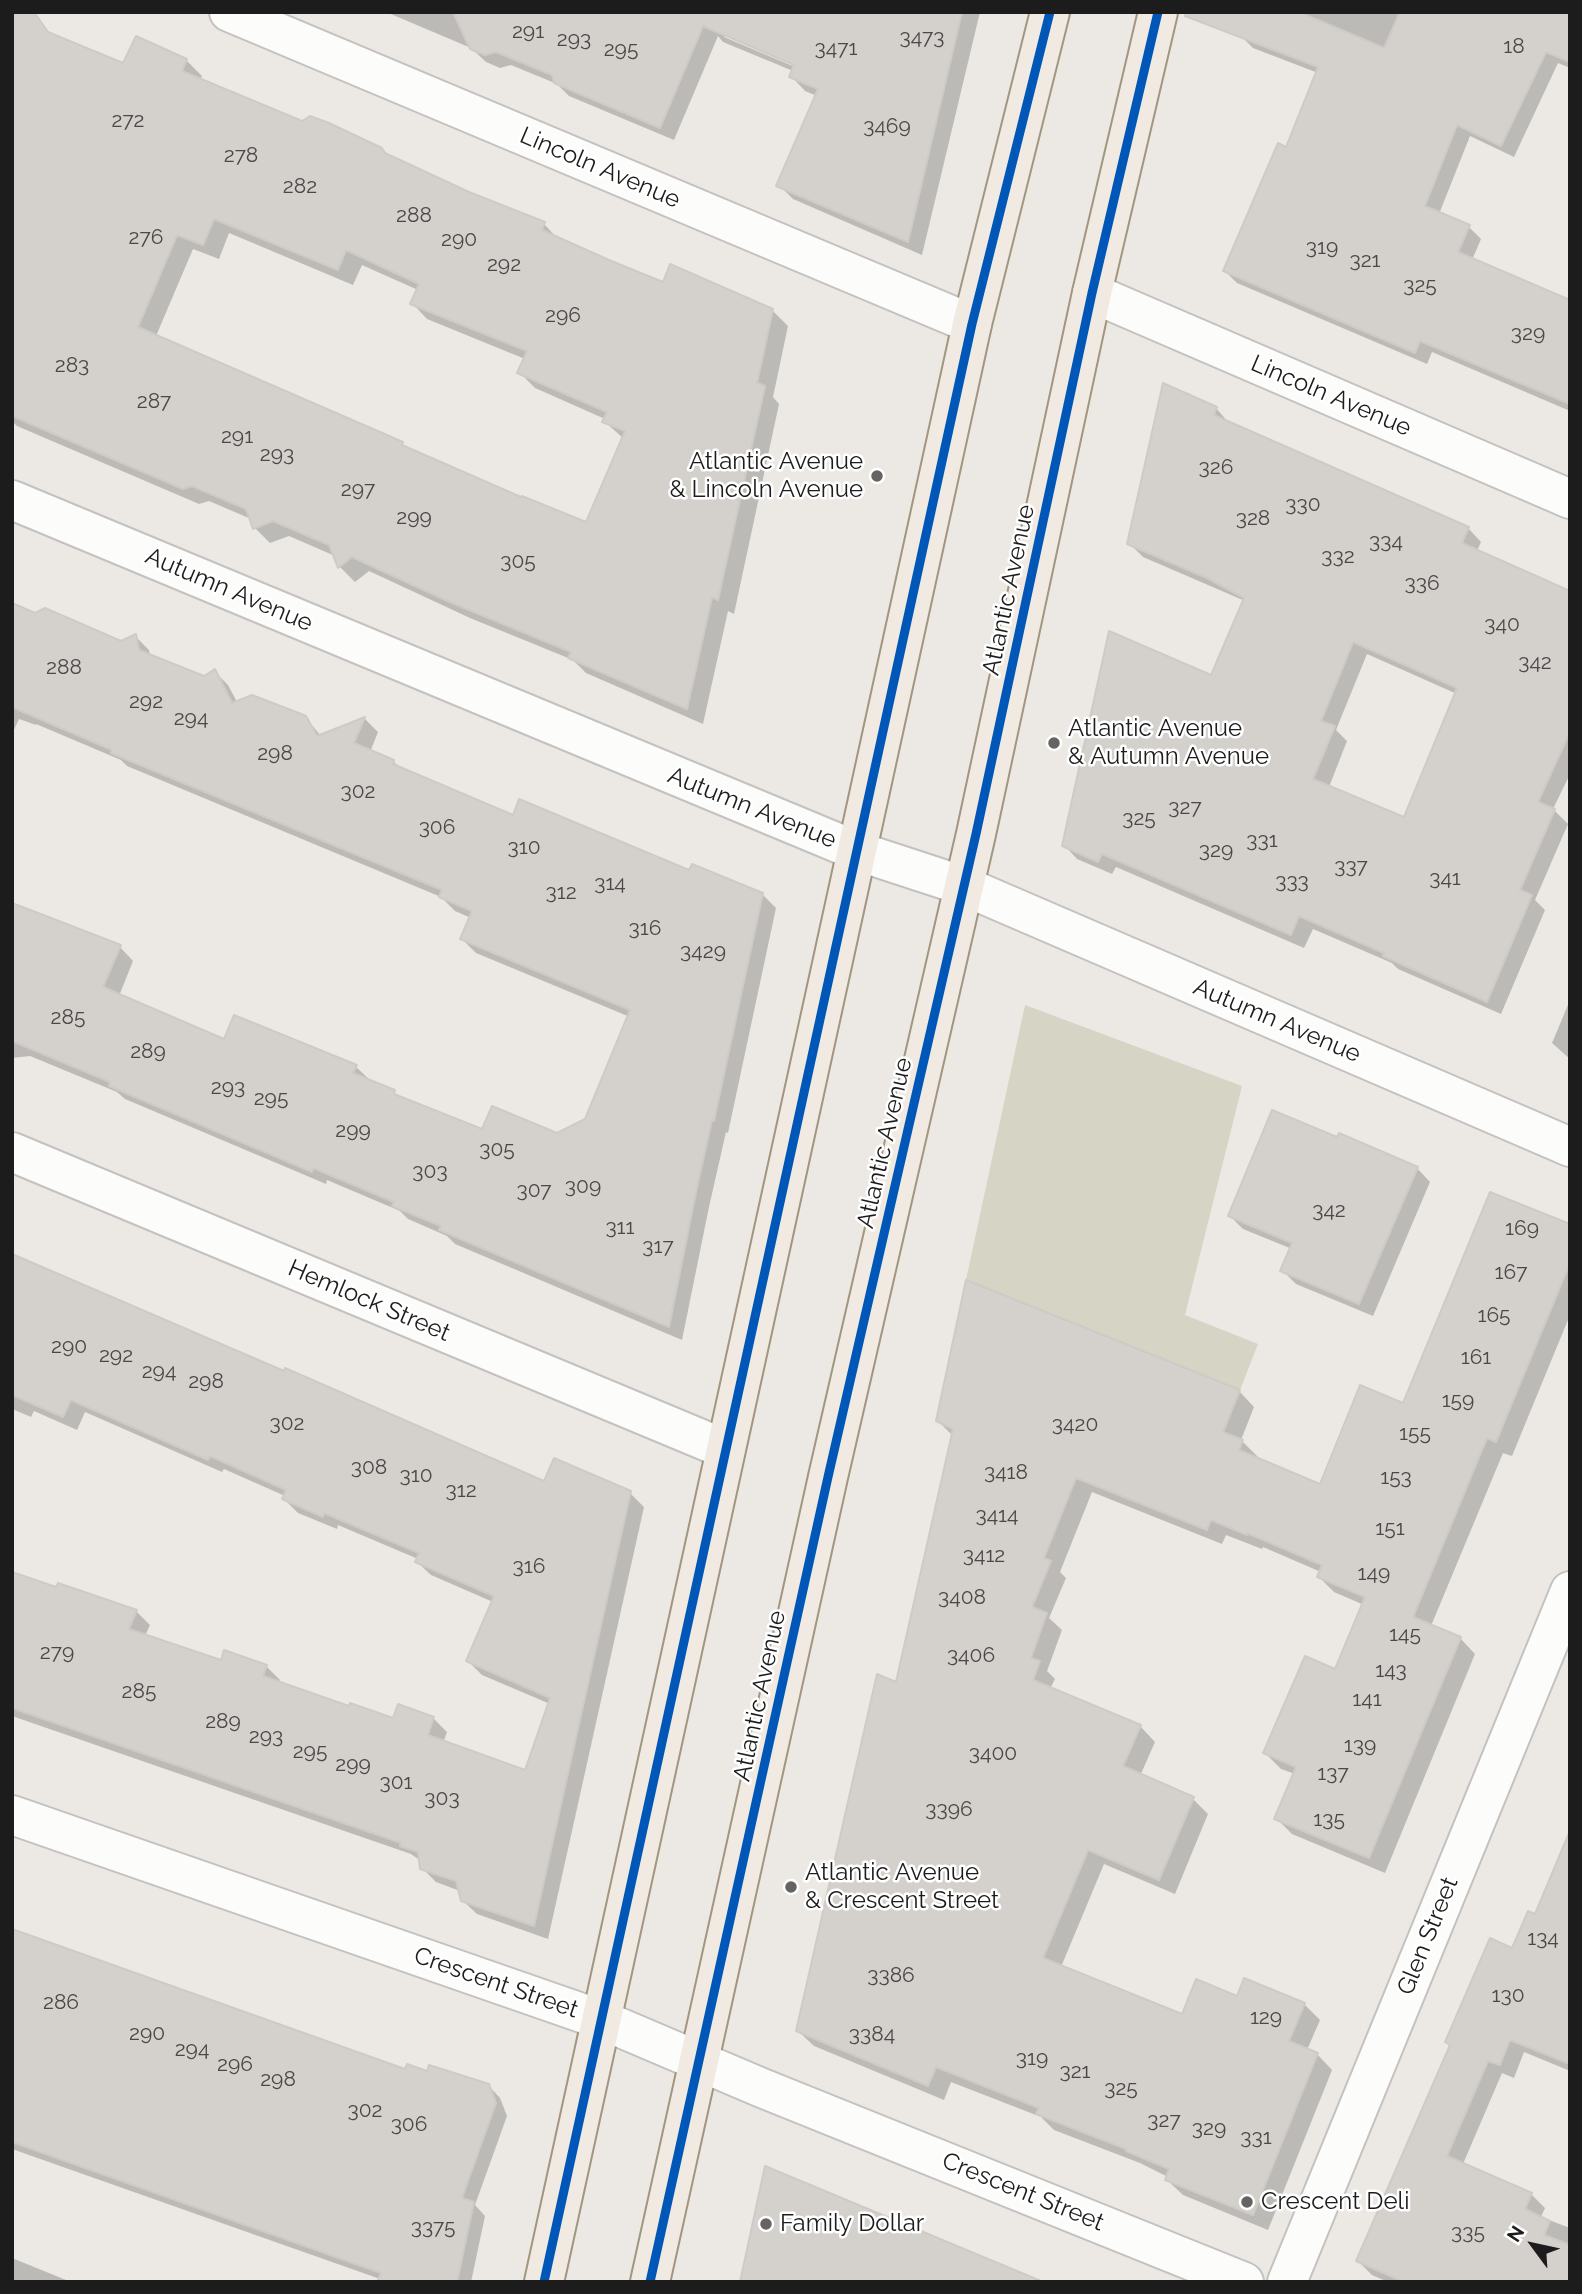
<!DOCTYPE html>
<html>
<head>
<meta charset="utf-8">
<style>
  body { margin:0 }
  #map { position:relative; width:1582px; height:2294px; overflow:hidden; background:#ece9e4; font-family:Raleway,sans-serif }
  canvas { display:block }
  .frame { position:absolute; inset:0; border:14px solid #1c1c1c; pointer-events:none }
  .north { position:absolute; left:1498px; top:2210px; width:70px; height:70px; -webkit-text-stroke:5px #fff; paint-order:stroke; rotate:303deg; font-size:19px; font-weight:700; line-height:28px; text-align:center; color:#1c1c1c }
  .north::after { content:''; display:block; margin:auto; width:24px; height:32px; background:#1c1c1c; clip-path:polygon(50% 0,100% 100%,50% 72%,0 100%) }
</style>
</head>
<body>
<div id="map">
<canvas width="1582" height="2294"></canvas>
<div class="frame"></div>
<div class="north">N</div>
</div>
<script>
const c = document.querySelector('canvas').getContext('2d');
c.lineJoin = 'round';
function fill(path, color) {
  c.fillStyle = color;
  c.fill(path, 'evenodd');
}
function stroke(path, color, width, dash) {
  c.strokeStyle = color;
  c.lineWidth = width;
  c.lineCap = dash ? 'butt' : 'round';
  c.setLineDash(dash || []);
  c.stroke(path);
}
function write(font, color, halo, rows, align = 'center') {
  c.font = font + ' Raleway,sans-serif';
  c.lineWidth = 5;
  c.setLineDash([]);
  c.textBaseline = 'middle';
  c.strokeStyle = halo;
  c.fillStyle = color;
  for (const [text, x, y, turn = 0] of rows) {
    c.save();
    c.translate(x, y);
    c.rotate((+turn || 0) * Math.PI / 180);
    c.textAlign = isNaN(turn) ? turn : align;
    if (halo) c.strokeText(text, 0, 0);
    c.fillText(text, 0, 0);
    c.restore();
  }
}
fill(new Path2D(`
  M1025,1005L1242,1086L1185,1315L1258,1344L1240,1390L966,1280Z`), '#d5d4c5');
fill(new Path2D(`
  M12,12L41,25L51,35L124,66L186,60L202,76L200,80L302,123L381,149L390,157L469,194L544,224L559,240L664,284L772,310L788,326L773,397L779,404L734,614L728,611L703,724L586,673L573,660L470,618L369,571L355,582L340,567L335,556L289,536L270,543L255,528L251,519L209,501L199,504L17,426L12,421ZM229,233L353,285L362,265L418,290L412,303L427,319L525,359L519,372L535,388L605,419L604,421L624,439L587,524L522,500L408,449L402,444L156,336L193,249L219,259Z
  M386,12H980L922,255L793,199L779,185L817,96L805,91L791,76L793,71L723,42L718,36L674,140L569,96L557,84L511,65L500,68L486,62L471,48ZM724,33L803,67L802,70L724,37Z
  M1245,12H1570V68L1558,63L1514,157L1470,136L1439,214L1469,227L1481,239L1472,260L1570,301V411L1432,352L1427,364L1237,283L1225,271L1287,149L1318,73L1253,48L1240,35Z
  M1216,408L1229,423L1468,528L1481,542L1477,551L1570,592V774L1553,809L1568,824L1535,900L1545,910L1501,1014L1398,969L1392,963L1313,929L1304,948L1116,867L1112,874L1077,859L1064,845L1212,677L1245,601L1143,557L1129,543ZM1367,654L1457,694L1405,819L1329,787L1347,741L1336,730Z
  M12,607L121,643L135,636L149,650L150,656L204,678L214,671L228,685L237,702L305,717L321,736L365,719L378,732L370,752L393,761L401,769L514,817L762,894L776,908L728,1133L726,1132L709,1207L682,1340L455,1244L447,1236L408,1219L400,1211L327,1180L326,1184L125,1099L117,1092L30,1056L12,1058V905L120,947L133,961L119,996L225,1041L356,1067L370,1080L394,1092L400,1098L483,1131L557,1135L587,1120L630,1017L476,953L462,939L471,918L455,911L441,897L127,766L121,760L36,724V725L19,719L12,734Z
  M1570,1000V1059L1552,1043Z
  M1417,1168L1430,1182L1373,1316L1296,1284L1283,1271L1292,1249L1243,1229L1230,1216Z
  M1570,1226V1315L1512,1456L1503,1453L1431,1626L1460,1638L1475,1654L1385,1873L1292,1834L1276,1818L1295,1774L1281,1769L1265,1753L1336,1671L1364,1605L1334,1592L1319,1577L1321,1572L1263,1547L1262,1549L1226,1535L1222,1544L1092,1492L1060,1572L1066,1578L1049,1618L1062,1630L1047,1671L1055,1679L1050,1689L1140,1726L1155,1742L1140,1776L1193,1799L1208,1814L1175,1894L1104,1864L1061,1967L1183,2016L1238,1998L1304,2004L1320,2020L1307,2050L1317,2054L1332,2070L1268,2230L1183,2195L1167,2180L1168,2177L1140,2163L1054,2130L1041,2117L951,2082L944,2100L814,2046L798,2031L897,1685L953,1436L938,1421L1239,1391L1254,1407L1241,1440L1258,1457L1257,1459L1321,1487L1403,1405Z
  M12,1256L544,1484L630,1493L644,1507L548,1939L477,1914L462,1900L460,1891L436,1882L422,1868L421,1861L411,1854L12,1716V1583L136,1611L150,1625L145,1636L222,1662L266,1666L280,1680L279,1683L351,1708L394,1720L433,1718L447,1732L443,1743L526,1772L550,1704L482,1675L468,1661L493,1602L431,1575L417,1562L418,1559L338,1525L337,1529L298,1513L284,1499L285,1496L224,1469L222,1472L85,1412L77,1430L34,1411L31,1417L12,1409Z
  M1566,1845L1570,1847V2071L1524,2052L1514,2078L1502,2073L1463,2164L1531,2194L1545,2208L1541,2217L1570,2228V2282H1388L1372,2275L1358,2261L1513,1951L1536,1916Z
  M406,2071L488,2085L500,2098L507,2116L475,2205L485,2216L471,2282H379L380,2279L12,2149V2084Z
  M12,2258L71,2282H12Z`), '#0003');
const building = new Path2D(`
  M12,12H34L48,32L123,63L136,36L187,59L182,71L302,121L310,116L329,123L382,148L385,153L469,192L545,222L542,230L609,260L663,282L670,264L773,309L757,383L765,386L718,600L712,597L687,709L568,658L571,652L452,603L352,557L338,568L329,545L273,521L253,529L246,509L192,486L183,489L12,416ZM214,219L338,270L346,250L419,284L410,304L527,351L517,373L607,412L602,422L625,431L586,522L522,496L521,497L402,445L403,442L138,327L177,235L203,245Z
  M453,12H962L908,242L776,186L818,89L789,77L794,65L703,26L660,128L554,83L552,75L496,52L485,55L470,49Z
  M1186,12H1299L1384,48L1400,12H1570V62L1546,52L1501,146L1457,125L1425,206L1470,225L1458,252L1570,300V404L1420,341L1415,353L1223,271L1278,143L1286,147L1318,67L1185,16Z
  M1163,383L1217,407L1214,415L1469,527L1462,543L1570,591V732L1538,802L1555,809L1520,890L1532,895L1487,1002L1383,956L1384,953L1299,916L1291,935L1102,854L1098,862L1062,846L1109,631L1211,675L1244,598L1207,578L1127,544ZM1353,642L1457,688L1404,817L1313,779L1335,726L1321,721Z
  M12,603L35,613L45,608L121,641L136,634L139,650L204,676L215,669L232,703L252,695L296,712L306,716L317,736L365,717L354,743L394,760L393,764L513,815L519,799L689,870L692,864L763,893L714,1121L712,1120L696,1192L669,1327L439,1230L441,1226L392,1206L394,1202L313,1168L312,1172L109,1086L110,1082L12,1041V903L121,945L103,987L224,1039L234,1015L357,1065L353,1073L395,1090L394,1094L482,1129L492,1106L557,1133L585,1119L630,1010L460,939L472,911L439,897L442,890L111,753L112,750L12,707Z
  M1272,1110L1337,1137L1339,1133L1418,1167L1359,1304L1280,1271L1292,1243L1228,1216Z
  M1490,1192L1570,1224V1263L1496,1442L1487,1438L1413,1617L1461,1637L1369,1858L1274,1819L1296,1767L1263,1753L1305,1656L1335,1669L1365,1597L1317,1577L1322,1565L1247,1533V1535L1211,1520L1207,1530L1076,1478L1044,1558L1051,1561L1032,1607L1047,1613L1031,1658L1040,1661L1033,1680L1141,1725L1123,1766L1194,1797L1159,1880L1088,1850L1043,1958L1182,2014L1196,1979L1237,1996L1244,1978L1305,2003L1289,2041L1318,2053L1253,2215L1165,2180L1169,2169L1126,2151V2149L1036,2114L1039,2108L936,2067L928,2086L796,2031L877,1674L896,1682L953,1429L936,1421L966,1280L1240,1390L1223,1432L1243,1440L1239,1450L1320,1484L1360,1385L1403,1403Z
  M12,1254L284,1371L285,1368L544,1481L554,1458L631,1491L534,1926L461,1901L456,1881L420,1869L418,1852L400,1846L401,1843L12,1708V1572L56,1587L58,1583L137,1610L129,1629L221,1660L224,1650L267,1665L263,1676L349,1706L350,1703L393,1718L398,1704L434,1717L428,1735L525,1770L550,1698L466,1661L494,1596L415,1562L419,1553L324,1513L323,1517L282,1499L286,1490L210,1456L208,1460L71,1400L63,1417L12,1395Z
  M1569,1833L1570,2064L1510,2040L1500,2065L1488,2061L1447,2156L1532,2193L1525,2209L1550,2221L1544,2235L1570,2245V2282H1404L1356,2261L1450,2045L1445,2042L1490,1938L1512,1948L1528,1911L1535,1914Z
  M12,1929L405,2069L407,2064L427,2071L429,2065L489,2084L496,2103L462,2198L474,2202L457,2282H377L381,2273L12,2142Z
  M765,2166L1041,2281V2282H740Z`);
fill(building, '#d4d1cd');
stroke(building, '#cfcac6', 2);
const minor = new Path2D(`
  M229,12L972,324
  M1092,293L1570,499
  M12,500L857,851L964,886L1570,1147
  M12,1152L725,1449
  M12,1815L602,2020L762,2088L1244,2282
  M1287,2282L1570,1591`);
const primary = new Path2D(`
  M544,2282L972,324L1050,12
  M650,2282L828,1477L976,834L1092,293L1158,12`);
stroke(minor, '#c4c2c0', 42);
stroke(primary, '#a29681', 42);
stroke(minor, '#fcfcfb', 38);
stroke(primary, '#f0eae3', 38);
stroke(new Path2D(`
  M544,2282L972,324L1050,12
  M650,2282L828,1477L976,834L1092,293L1158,12`), '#0057b8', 9);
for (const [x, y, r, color] of [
  [877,476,7,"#656462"],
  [1054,743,7,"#656462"],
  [791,1887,7,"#656462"],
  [1247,2202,7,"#656462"],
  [766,2224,7,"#656462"]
]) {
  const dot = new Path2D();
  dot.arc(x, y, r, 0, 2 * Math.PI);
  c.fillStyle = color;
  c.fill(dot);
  stroke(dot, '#fff', 2.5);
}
write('21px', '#4a4948', null, [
  ["291",528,32],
  ["3473",922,38],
  ["293",574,40],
  ["18",1514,47],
  ["3471",836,49],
  ["295",621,50],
  ["272",128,121],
  ["3469",887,127],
  ["278",241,156],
  ["282",300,187],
  ["288",414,216],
  ["276",146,238],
  ["290",459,240],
  ["319",1322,248],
  ["321",1365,261],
  ["292",504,265],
  ["325",1420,286],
  ["296",563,316],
  ["329",1528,334],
  ["283",72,366],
  ["287",154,402],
  ["291",237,437],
  ["293",277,455],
  ["326",1216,468],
  ["297",358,490],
  ["330",1303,505],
  ["299",414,518],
  ["328",1253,519],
  ["334",1386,542],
  ["332",1338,557],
  ["305",518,562],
  ["336",1422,584],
  ["340",1502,625],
  ["342",1535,663],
  ["288",64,668],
  ["292",146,702],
  ["294",191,719],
  ["298",275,754],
  ["302",358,792],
  ["327",1185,808],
  ["325",1139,819],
  ["306",437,828],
  ["331",1262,841],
  ["310",524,848],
  ["329",1216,851],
  ["337",1351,867],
  ["341",1445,879],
  ["333",1292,882],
  ["314",610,884],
  ["312",561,893],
  ["316",645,929],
  ["3429",703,952],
  ["285",68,1018],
  ["289",148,1052],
  ["293",228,1088],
  ["295",271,1099],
  ["299",353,1131],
  ["305",497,1150],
  ["303",430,1172],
  ["309",583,1187],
  ["307",534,1191],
  ["342",1329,1211],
  ["311",620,1228],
  ["169",1522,1229],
  ["317",658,1247],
  ["167",1511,1273],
  ["165",1494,1316],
  ["290",69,1347],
  ["292",116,1356],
  ["161",1476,1358],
  ["294",159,1372],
  ["298",206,1382],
  ["159",1458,1401],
  ["302",287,1424],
  ["3420",1075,1425],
  ["155",1415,1434],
  ["308",369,1468],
  ["3418",1006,1473],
  ["310",416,1476],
  ["153",1396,1478],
  ["312",461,1491],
  ["3414",997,1516],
  ["151",1390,1529],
  ["3412",984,1556],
  ["316",529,1567],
  ["149",1374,1574],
  ["3408",962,1598],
  ["145",1405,1635],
  ["279",57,1653],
  ["3406",971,1656],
  ["143",1391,1671],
  ["285",139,1692],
  ["141",1367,1700],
  ["289",223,1722],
  ["293",266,1737],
  ["139",1360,1746],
  ["295",310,1752],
  ["3400",993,1754],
  ["299",353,1765],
  ["137",1333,1774],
  ["301",396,1783],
  ["303",442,1799],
  ["3396",949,1810],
  ["135",1329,1820],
  ["134",1543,1939],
  ["3386",891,1976],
  ["130",1508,1996],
  ["286",61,2003],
  ["129",1266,2018],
  ["290",147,2034],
  ["3384",872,2035],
  ["294",192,2050],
  ["319",1032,2059],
  ["296",235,2065],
  ["321",1075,2072],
  ["298",278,2080],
  ["325",1121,2089],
  ["302",365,2111],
  ["327",1164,2121],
  ["306",409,2125],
  ["329",1209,2129],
  ["331",1256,2138],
  ["3375",433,2228],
  ["335",1468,2233]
]);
write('24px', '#1c1c1c', '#fff', [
  ["Lincoln Avenue",600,168,23],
  ["Lincoln Avenue",1331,396,23],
  ["Autumn Avenue",229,590,23],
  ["Atlantic Avenue",1009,590,-78],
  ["Autumn Avenue",752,808,22],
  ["Autumn Avenue",1277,1021,23],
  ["Atlantic Avenue",885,1143,-77],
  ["Hemlock Street",369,1301,23],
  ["Atlantic Avenue",760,1696,-78],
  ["Glen Street",1428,1936,-68],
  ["Crescent Street",496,1983,19],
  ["Crescent Street",1023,2192,22]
]);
write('24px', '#1c1c1c', '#fff', [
  ["Atlantic Avenue",863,462,"right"],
  ["& Lincoln Avenue",863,490,"right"],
  ["Atlantic Avenue",1068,729],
  ["& Autumn Avenue",1068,757],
  ["Atlantic Avenue",805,1873],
  ["& Crescent Street",805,1901],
  ["Crescent Deli",1261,2202],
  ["Family Dollar",780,2224]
], 'left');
</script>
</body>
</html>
